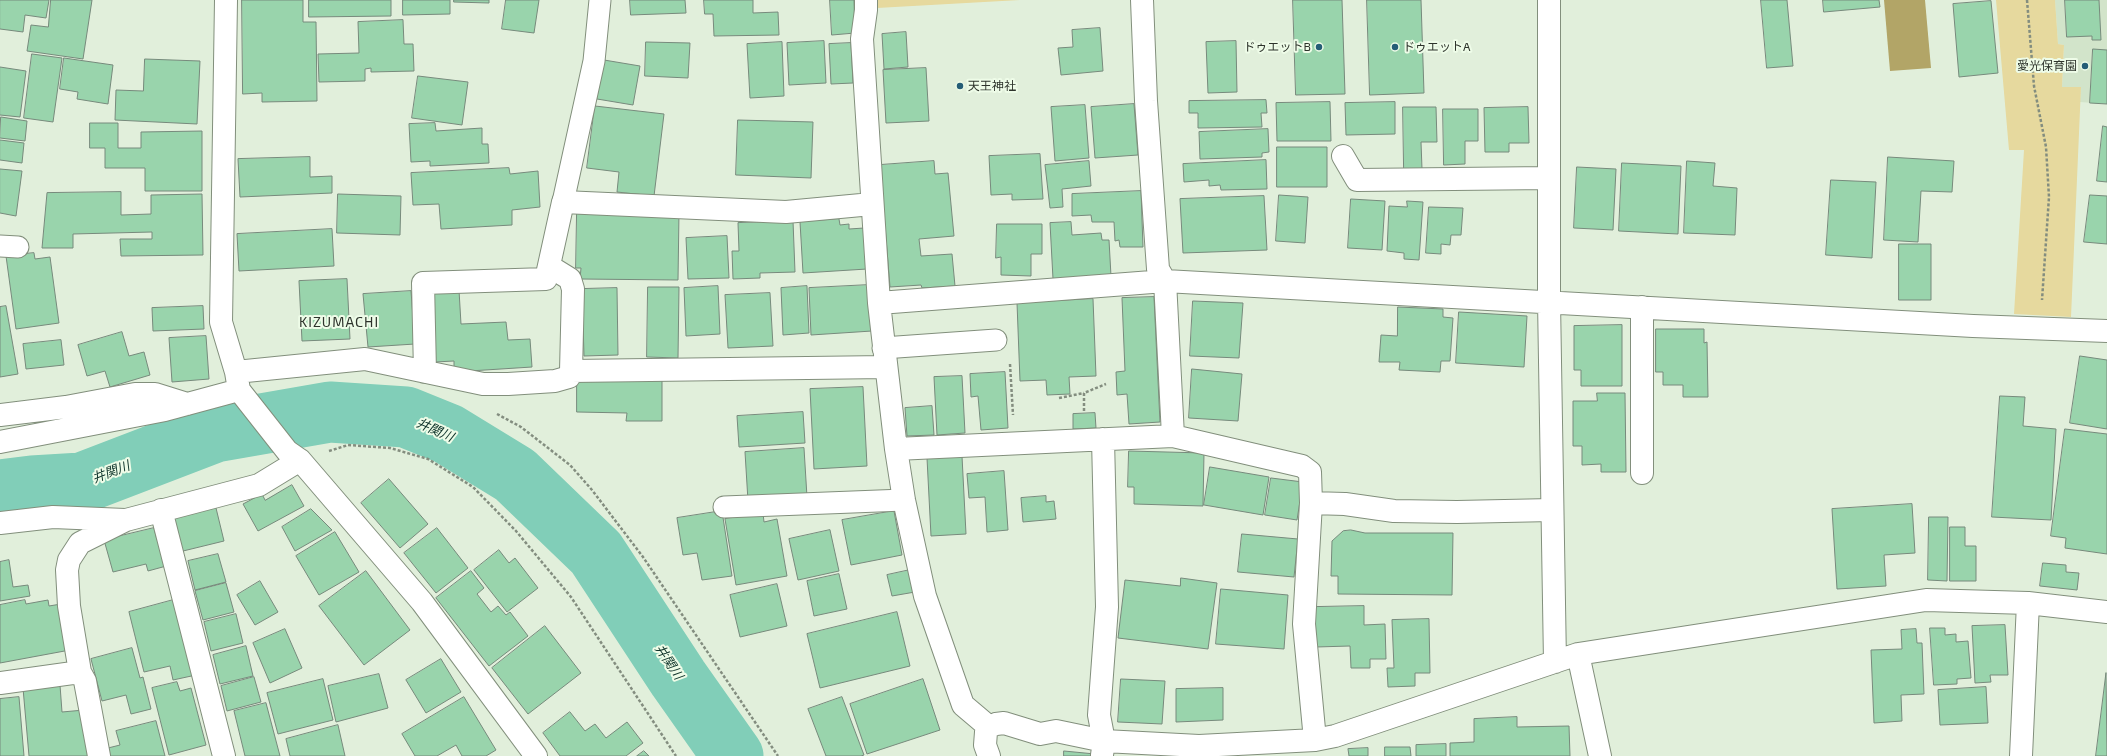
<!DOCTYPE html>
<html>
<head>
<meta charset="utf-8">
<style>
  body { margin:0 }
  canvas { display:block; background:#e1efdb }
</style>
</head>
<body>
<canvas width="2107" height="756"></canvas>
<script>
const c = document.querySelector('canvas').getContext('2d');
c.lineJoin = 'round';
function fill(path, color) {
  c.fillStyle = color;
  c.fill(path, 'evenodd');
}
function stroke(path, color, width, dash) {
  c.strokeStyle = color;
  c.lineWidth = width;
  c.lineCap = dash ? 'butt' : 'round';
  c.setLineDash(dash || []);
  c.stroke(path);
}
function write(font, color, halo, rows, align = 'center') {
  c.font = font + ' "Exo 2","Noto Sans JP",sans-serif';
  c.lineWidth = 4;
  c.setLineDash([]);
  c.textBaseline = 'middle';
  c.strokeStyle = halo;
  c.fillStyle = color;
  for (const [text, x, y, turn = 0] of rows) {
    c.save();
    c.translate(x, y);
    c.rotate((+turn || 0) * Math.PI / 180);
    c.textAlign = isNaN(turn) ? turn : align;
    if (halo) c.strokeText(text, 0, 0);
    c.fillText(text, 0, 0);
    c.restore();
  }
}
fill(new Path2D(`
  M2055,0H2107V104L2080,102L2081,87H2062L2064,45L2058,44Z`), '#d2e4ca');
fill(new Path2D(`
  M877,0H1020L877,8Z
  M1996,0H2055L2058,44L2064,45L2062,87H2081L2071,317L2014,314L2024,150H2009Z`), '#e6d99e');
fill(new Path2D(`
  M1884,0H1925L1931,68L1890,71Z`), '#b2a567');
stroke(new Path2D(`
  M0,490L32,486L82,483L215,432L330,412L406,417L448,434L515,475L596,553L678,678L733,756`), '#81ceb8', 61);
const building = new Path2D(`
  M0,0H49L46,18L25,15L23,32L0,29Z
  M51,0H92L83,59L27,51L31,25L48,27Z
  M242,0H303V22H316L317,101L262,102V93L243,94Z
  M309,0H391V16L309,17Z
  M403,0H450V14L403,15Z
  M454,0H489V3L454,2Z
  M506,0H539L534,33L502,29Z
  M630,0H685L686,13L631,15Z
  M704,0H753V13L778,12L779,35L714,36L713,14H705Z
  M830,0H854L855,33L832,35Z
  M1293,0H1342L1345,94L1296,95Z
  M1367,0H1421L1424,93L1370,95Z
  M1761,0H1787L1793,66L1767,68Z
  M1823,0H1879L1880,7L1824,12Z
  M2065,0H2099L2101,40H2092V36L2067,37Z
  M1991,1L1998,73L1959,77L1953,4Z
  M403,20L404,44H413L414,71L371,72V68L365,69V81L319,82L318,54L359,53L358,22Z
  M1100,28L1103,71L1061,75L1058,48L1073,47L1072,30Z
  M906,32L908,67L884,69L882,34Z
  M824,41L826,83L789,85L787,43Z
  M1236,41L1237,92L1208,93L1206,42Z
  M646,42L690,43L688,78L645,76Z
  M782,42L784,96L750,98L747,44Z
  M851,43L853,83L831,84L829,44Z
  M2093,49L2107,50V104L2090,103Z
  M32,54L62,58L53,122L24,118Z
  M64,58L113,65L108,104L77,99L78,92L60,89Z
  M145,59L200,61L197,124L115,120L116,90L143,91Z
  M604,60L640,66L633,105L597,99Z
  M0,67L26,71L20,117L0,115Z
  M926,68L929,121L886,123L883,70Z
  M418,76L468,82L462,125L412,118Z
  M1266,100L1267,113H1261L1262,127L1198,128V113H1189V101Z
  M1330,102L1331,141H1277L1276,103Z
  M1395,102V134L1346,135L1345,103Z
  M1134,104L1138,155L1095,158L1091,107Z
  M1085,105L1089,158L1055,161L1051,107Z
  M595,106L664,114L654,196L617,192L619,172L587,168Z
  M1403,107H1436L1437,142H1421L1422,169H1404Z
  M1528,107L1529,143H1509V152H1485L1484,108Z
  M1443,109H1478V141H1465V164L1444,165Z
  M1,117L27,121L25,141L0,138Z
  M738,120L813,122L811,178L736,175Z
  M90,123H118V148H141V132L202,131V191H145V168H105V148H90Z
  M435,123L436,131L482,128V144H488L489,163L430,166V161L411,162L409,124Z
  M2103,126L2107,127V182L2097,181Z
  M1268,129L1269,152L1262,153V157L1200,159L1199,132Z
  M0,140L24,143L22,163L0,160Z
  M1277,147H1327V187H1277Z
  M1040,154L1043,199L1012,200V194L991,195L989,156Z
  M310,157V177L332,176V193L240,197L238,159Z
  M1888,157L1954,161L1952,192L1921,191L1918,242L1884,240Z
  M1266,160L1267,189L1221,190L1220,185L1209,186V180L1184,182L1183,164Z
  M934,161L935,174L948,173L954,236L919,239L921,256L952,254L955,286L922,288L921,285L890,287L880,165Z
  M1089,161L1091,186L1062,189L1063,207L1050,208L1045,165Z
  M1687,161L1715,163L1713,186L1737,188L1735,235L1684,233Z
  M1622,163L1681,166L1678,234L1619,231Z
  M1577,167L1616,169L1613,230L1574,228Z
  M509,168L510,174L538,171L540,207L512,210V225L441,229L439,204L413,205L411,173Z
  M0,169L22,171L16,216L0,213Z
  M1831,180L1876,182L1872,258L1826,255Z
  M1141,191L1143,247H1120L1119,240L1115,241L1114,222H1092L1091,215L1072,216V194Z
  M121,192V215L151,214V195L202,194L203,255L121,256L120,239H152V232L73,234V248H42L47,193Z
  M338,194L401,196L400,235L337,233Z
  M1279,195L1308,197L1305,243L1276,241Z
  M2090,195L2107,196V244L2084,242Z
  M1264,196L1267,250L1183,253L1180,199Z
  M1351,199L1385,201L1382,250L1348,248Z
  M1407,201L1423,202L1419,260L1404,259V253L1387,251L1389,206L1407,207Z
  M1429,207L1463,208L1461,235H1451L1450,245L1441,244V254L1426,253Z
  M577,212L679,213L678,280L580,279L581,268H576Z
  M839,219L840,225L849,224V229L864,228L867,269L803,273L800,222Z
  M793,221L795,272L760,273V278L733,279L732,251H739L738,223Z
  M1071,222L1072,235L1101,233L1102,240H1109L1111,276L1053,279L1050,223Z
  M997,224H1042V254H1031V276L1001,275V257L996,258Z
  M332,229L334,266L239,271L237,234Z
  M727,236L729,278L688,279L686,238Z
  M1899,244H1931V300H1899Z
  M34,253L35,259L50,257L59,323L16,329L6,256Z
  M347,279L350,339L302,341L299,281Z
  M869,285L872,331L811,335L809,288Z
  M718,286L720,334L686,336L684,288Z
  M807,286L809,333L783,335L781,288Z
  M648,287H679L678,358L647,357Z
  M617,288L618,355L584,356L582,289Z
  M459,290L461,324L506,322L508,340L530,339L532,367L454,372V361L435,362L430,291Z
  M411,291L415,344L368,347L363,294Z
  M770,293L773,346L728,348L725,295Z
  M1154,297L1160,422L1129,424L1127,394L1117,395L1116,372L1125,371L1122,298Z
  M1093,299L1096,376L1069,377L1070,394L1047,395L1046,380L1020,381L1017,303Z
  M1193,301L1243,303L1239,358L1190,356Z
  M6,306L18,374L0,377V307Z
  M203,306L204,329L153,331L152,308Z
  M1398,307L1443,309V317L1453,318L1450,361H1441L1440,372L1399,370L1400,362H1379L1381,335L1397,336Z
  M1459,312L1527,316L1524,367L1456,363Z
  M1622,325V386H1581V370H1574V326Z
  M1656,329H1704V343L1707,342L1708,397H1683V385H1663V372H1656Z
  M122,332L129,356L144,352L150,375L110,387L105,371L87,376L78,345Z
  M206,336L209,379L172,382L169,338Z
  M61,340L64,365L26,369L23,344Z
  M2080,356L2107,360V429L2070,423Z
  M1192,369L1242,374L1238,421L1189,418Z
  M1005,372L1008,428L981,430L978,396L971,397L970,374Z
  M962,376L965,433L937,435L934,377Z
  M577,380H662V421H626L627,413L577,412Z
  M863,387L867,466L814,469L810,389Z
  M1597,393H1625L1626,472H1601V464L1582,465V446H1573V401H1597Z
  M2000,396L2025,397L2023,426L2056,429L2051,520L1992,517Z
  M932,406L934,435L907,436L905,408Z
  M803,412L805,443L739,447L737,416Z
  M1095,413L1096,428L1073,429V414Z
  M2065,429L2107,434V554L2065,548L2066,538L2051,536Z
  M804,448L807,497L748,501L745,452Z
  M1129,451L1204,453L1203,506L1134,504V487H1128Z
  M962,456L966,534L931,536L927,458Z
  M1210,467L1269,477L1263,515L1204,505Z
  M1004,471L1008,530L987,532L985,497L969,498L967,474Z
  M1271,478L1303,482L1297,520L1265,515Z
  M389,479L428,524L400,548L361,503Z
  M292,485L304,506L258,531L243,504L262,494L265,500Z
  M1046,496V502L1054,501L1056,519L1023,522L1021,498Z
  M1912,504L1915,553L1884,555L1886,586L1837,589L1832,509Z
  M216,508L224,541L179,552L171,519Z
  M311,509L332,530L295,551L282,527Z
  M722,511L732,576L702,580L697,553L683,555L677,518Z
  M894,511L902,555L851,565L842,520Z
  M763,513L764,522L777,519L787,576L736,585L725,519Z
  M1929,517H1948L1947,581L1928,580Z
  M1950,527H1965V546H1976V581H1950Z
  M154,528L157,540L163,538L170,565L148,571L146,564L113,572L104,540Z
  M437,528L468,568L436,593L404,553Z
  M830,530L839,571L798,580L789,539Z
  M1351,530L1365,533H1453L1452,595L1338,594V576H1331L1332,541L1343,531Z
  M335,532L359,572L319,595L296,556Z
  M1242,534L1298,539L1294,577L1238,572Z
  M499,550L509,563L515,558L538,588L507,612L474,570Z
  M218,554L226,582L195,590L188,561Z
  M9,560L13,587L28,585L30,596L0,601V562Z
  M2043,563L2066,565V572L2079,573L2077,590L2040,586Z
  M910,570L915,592L892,596L887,575Z
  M366,571L410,630L364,665L319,606Z
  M471,571L484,588L477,594L491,612L498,606L506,615L510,612L528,636L489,666L436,598Z
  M839,574L847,609L814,616L807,581Z
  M1181,578L1217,583L1208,649L1118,638L1125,580L1180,586Z
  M260,581L278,612L255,625L237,595Z
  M226,583L234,612L203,620L195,591Z
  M777,584L787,626L740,637L730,595Z
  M1221,589L1288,595L1284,649L1216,644Z
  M177,599L196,675L173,680L170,666L144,672L129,612Z
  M25,600L26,604L48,600L49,606L61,604L70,650L0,663V605Z
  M1364,606V625L1385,624L1386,659H1370V668H1351L1350,646L1316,647L1315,607Z
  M897,612L910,666L820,688L807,634Z
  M236,614L243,643L211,651L204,622Z
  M1429,619L1430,673H1415V686L1388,687L1387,668H1394L1392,620Z
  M2005,625L2008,675H1990L1991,682L1975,683L1972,626Z
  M545,626L581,673L528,714L492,668Z
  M1930,628H1945V635L1956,634V642L1968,641L1971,678L1957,679V684L1934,685Z
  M285,629L302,668L270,683L253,643Z
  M1916,629L1917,643H1922L1924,694L1901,695L1902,721L1874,723L1871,650L1902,649L1901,630Z
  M246,646L253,676L220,684L213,655Z
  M132,648L140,678L143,677L151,709L131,714L126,695L102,701L91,659Z
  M441,659L461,692L426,713L406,680Z
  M2106,673L2107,756H2096Z
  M379,674L388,708L336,722L328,686Z
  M254,677L261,702L227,711L221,686Z
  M323,679L333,720L278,734L267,693Z
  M923,679L940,730L867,754L850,704Z
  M1121,679L1165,681L1162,724L1118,722Z
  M177,682L180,691L191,688L206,745L169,755L152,688Z
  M60,685L62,712L84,710L88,756H29L23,688Z
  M1986,687L1988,723L1940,725L1938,690Z
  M1223,688V720L1176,722V689Z
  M19,697L24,756H0V699Z
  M464,697L496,750L486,756H462L456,745L437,756H415L402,734Z
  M842,697L864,755L861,756H826L808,709Z
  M266,703L280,756H245L234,711Z
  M570,712L585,731L595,724L606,738L627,722L643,743L626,756H560L543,733Z
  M1517,717V727L1569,726L1570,756H1450V743L1474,742V719Z
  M156,721L165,756H110L108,748L120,745L116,731Z
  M338,725L345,756H290L286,739Z
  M1446,744V756H1416V745Z
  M1385,747H1410L1411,756H1385Z
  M1368,748V756H1349L1348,749Z
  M644,751L649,756H637Z
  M1064,751L1095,754L1094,756H1064Z`);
fill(building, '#99d4ac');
stroke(building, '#778a7c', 1);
const service = new Path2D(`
  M563,202L594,61L600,0
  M0,246L18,247
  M883,348L996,340
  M724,507L904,500`);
const minor = new Path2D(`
  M226,0L221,322L236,372L239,390L287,451L300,460L422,602L536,756
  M866,0V10L862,39L879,303L896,449L904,500L925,596L963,705L989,727
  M1142,0L1146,101L1158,269L1165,281L1173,436L1302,466L1310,472L1311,503L1304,624L1315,740
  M1549,0V301L1555,662
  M1343,156L1357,180L1549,178
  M549,266L570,279L573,289L571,371
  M879,303L1165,281L1973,326L2107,331
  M236,372L365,359L483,384H508L555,381L569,377L571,371L886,367
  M425,372L423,283L546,279L563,202L786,212L872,204
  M0,415L66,407L135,394H155L187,404
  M0,442L165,410L239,390
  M896,449L1173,436
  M1642,473V307
  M1311,503L1345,504L1394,511L1457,512L1552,510
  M161,510L224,756
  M0,523L53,517L125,520
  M1578,654L1600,756
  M80,672L85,681L99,756
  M0,683L80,672L69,606L67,570L69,560L80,543L126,520L259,485L300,460
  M1102,755L1104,741L1099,715L1107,607L1103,439
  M989,756L985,745L986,732L989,727L996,724L1004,723L1040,734L1056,731L1104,741L1199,746L1315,740L1335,736L1578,654L1926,600L2028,603L2107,612
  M2021,756L2028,603`);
stroke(service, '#828f7c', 23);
stroke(minor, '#828f7c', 24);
stroke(new Path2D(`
  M2027,0L2034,86L2046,147L2049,197L2042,300
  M1010,364L1013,415
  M1059,398L1084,393
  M1084,411V393L1106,384
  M497,414L521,427L570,465L592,490L643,557L778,756
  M329,451L348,445L390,448L428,459L473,487L516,531L571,597L676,756`), '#838d7f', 2.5, [3, 2]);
stroke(service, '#fff', 21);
stroke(minor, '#fff', 22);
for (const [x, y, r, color] of [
  [1319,47,4,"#245d76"],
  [1395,47,4,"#245d76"],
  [2085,66,4,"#245d76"],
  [960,86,4,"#245d76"]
]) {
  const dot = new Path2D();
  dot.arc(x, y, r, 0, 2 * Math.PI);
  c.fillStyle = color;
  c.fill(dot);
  stroke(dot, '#eefce8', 1.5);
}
write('12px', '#2d332b', '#eefce8', [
  ["ドゥエットB",1311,47],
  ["ドゥエットA",1403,47,"left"],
  ["愛光保育園",2077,66],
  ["天王神社",968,86,"left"]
], 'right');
write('italic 13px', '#0c3128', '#eefce8', [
  ["井関川",435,430,24],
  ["井関川",111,472,-21],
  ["井関川",669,662,56]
]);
c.letterSpacing = '1px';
write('14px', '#2d332b', '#eefce8', [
  ["KIZUMACHI",339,322]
]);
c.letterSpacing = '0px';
</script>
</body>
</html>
